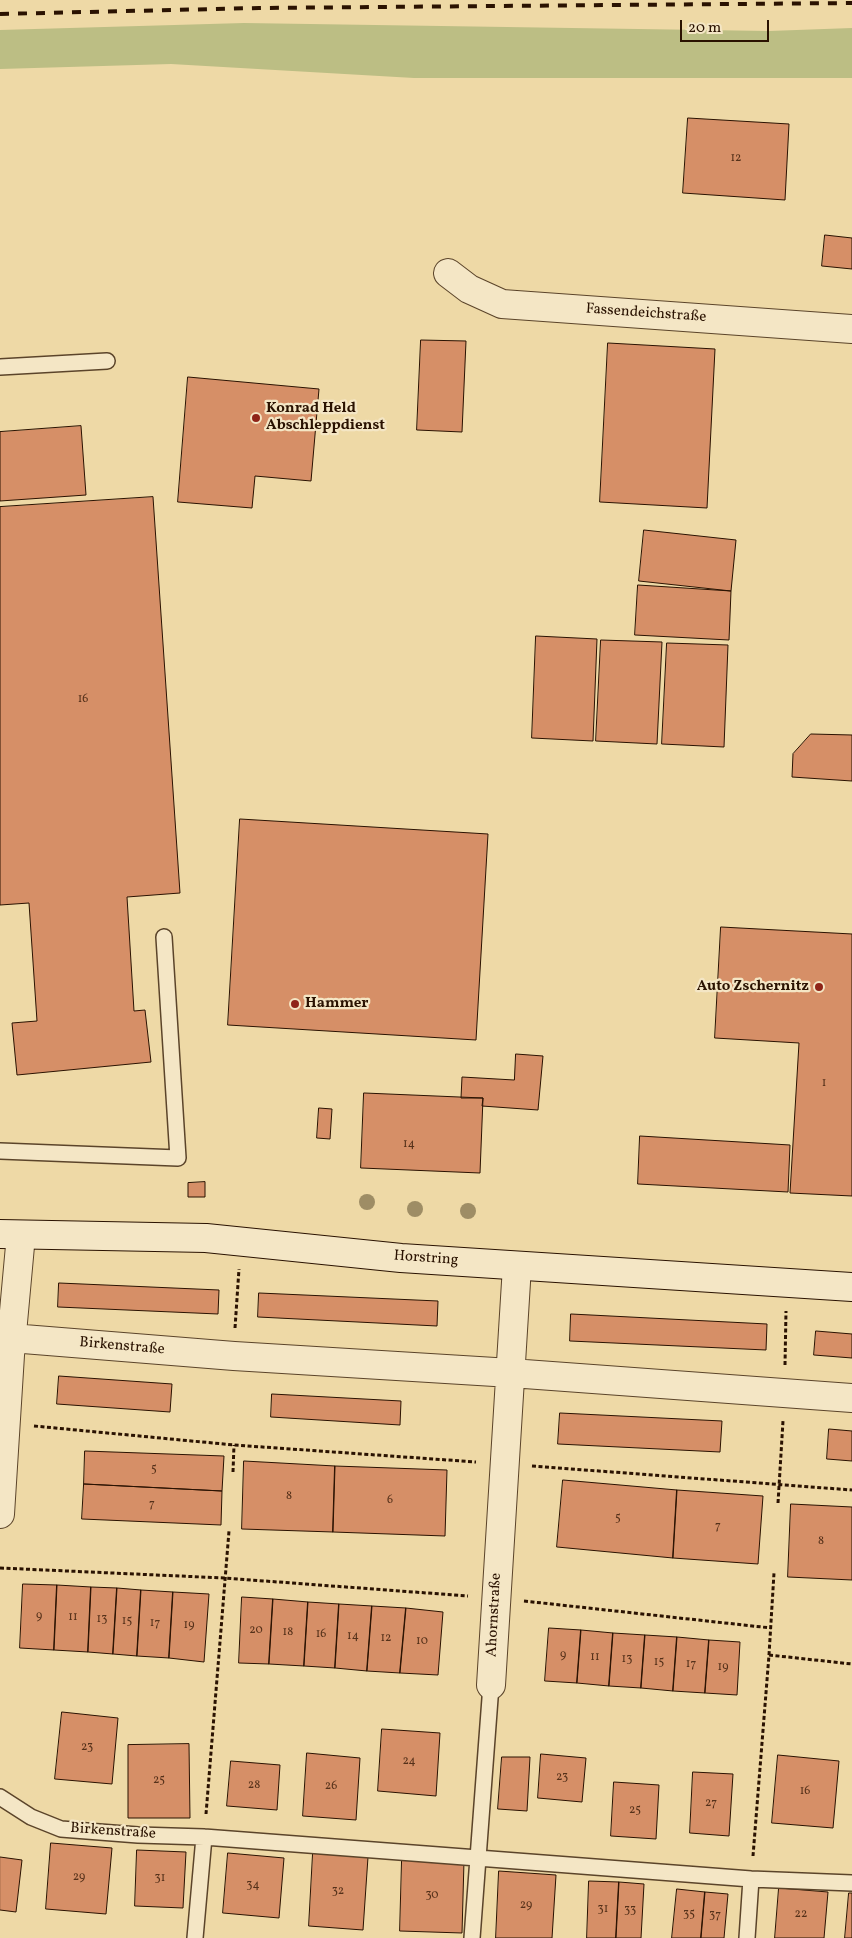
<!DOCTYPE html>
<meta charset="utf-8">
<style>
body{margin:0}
#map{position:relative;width:852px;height:1938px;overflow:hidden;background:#eed9a6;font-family:Vollkorn,serif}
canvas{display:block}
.scale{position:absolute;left:680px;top:20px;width:89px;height:22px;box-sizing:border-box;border:2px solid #2a1201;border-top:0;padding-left:6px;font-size:15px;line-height:18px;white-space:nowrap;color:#2a1201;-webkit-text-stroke:4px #f4e6c5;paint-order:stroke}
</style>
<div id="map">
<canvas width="852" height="1938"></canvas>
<div class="scale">20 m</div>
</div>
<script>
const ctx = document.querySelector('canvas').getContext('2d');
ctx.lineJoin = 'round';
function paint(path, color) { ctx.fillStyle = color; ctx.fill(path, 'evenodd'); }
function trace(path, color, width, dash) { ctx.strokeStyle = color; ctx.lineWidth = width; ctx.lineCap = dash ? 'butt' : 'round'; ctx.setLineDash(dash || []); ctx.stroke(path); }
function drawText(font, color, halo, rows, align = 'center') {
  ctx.font = font + ' Vollkorn,serif'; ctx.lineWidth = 4.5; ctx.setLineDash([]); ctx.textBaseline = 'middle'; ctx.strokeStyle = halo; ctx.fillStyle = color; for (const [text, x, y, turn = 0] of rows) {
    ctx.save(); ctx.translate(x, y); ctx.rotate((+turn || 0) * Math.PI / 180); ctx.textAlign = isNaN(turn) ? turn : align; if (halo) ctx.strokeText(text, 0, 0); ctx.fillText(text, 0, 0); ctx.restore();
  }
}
paint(new Path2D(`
 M244 23 769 31 852 28V78H414L171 64 0 69V30Z`), '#bcbe84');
const building = new Path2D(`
 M688 118 789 124 785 200 683 193Z
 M825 235 852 238V269L822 266Z
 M421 340 466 341 462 432 417 430Z
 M608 343 715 349 707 508 600 502Z
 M188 377 319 389 311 481 255 476 252 508 178 502Z
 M81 426 86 495 0 501V432Z
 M153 497 180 893 127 897 134 1011 145 1010 151 1062 17 1075 12 1023 37 1021 29 903 0 905V507Z
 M644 530 736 540 731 591 639 581Z
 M638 585 731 591 729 640 635 635Z
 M536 636 597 639 593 741 532 738Z
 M601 640 662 642 657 744 596 741Z
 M667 643 728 645 724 747 662 744Z
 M811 734 852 735V781L792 777 793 754Z
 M240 819 488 834 476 1040 228 1025Z
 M721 927 852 934V1196L790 1193 799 1043 715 1038Z
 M516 1054 543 1056 538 1110 482 1106 483 1098H461L462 1077 514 1080Z
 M364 1093 483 1098 480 1173 361 1168Z
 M319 1108 332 1109 330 1139 317 1138Z
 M640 1136 790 1145 788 1192 638 1184Z
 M205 1182V1197H188V1183Z
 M59 1283 219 1290 218 1314 58 1307Z
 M259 1293 438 1301 437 1326 258 1317Z
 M571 1314 767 1324 766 1350 570 1341Z
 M816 1331 852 1334V1358L814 1355Z
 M59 1376 172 1384 170 1412 57 1404Z
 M272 1394 401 1401 400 1425 271 1417Z
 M560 1413 722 1421 720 1452 558 1444Z
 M829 1429 852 1431V1461L827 1459Z
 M85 1451 224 1456 222 1491 84 1484Z
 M244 1461 335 1466 333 1532 242 1529Z
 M335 1466 447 1470 445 1536 333 1532Z
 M563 1480 677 1490 673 1558 557 1547Z
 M84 1484 222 1491 221 1525 82 1519Z
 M677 1490 763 1496 758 1564 673 1558Z
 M791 1504 852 1507V1580L788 1577Z
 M23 1584 57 1585 54 1650 20 1648Z
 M57 1585 91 1587 88 1652 54 1650Z
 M91 1587 117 1588 113 1654 88 1652Z
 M117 1588 141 1590 137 1656 113 1654Z
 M141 1590 173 1592 169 1658 137 1656Z
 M173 1592 209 1594 204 1662 169 1658Z
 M242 1597 273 1599 269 1664 239 1663Z
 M273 1599 308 1602 304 1666 269 1664Z
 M308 1602 339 1604 335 1668 304 1666Z
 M339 1604 372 1606 367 1671 335 1668Z
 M372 1606 406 1608 400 1673 367 1671Z
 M406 1608 443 1612 438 1675 400 1673Z
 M549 1628 581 1630 577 1683 545 1681Z
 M581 1630 613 1633 609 1686 577 1683Z
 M613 1633 645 1635 641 1688 609 1686Z
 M645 1635 677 1637 673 1691 641 1688Z
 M677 1637 709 1640 705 1693 673 1691Z
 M709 1640 740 1642 737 1695 705 1693Z
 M62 1712 118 1718 112 1784 55 1779Z
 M382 1729 440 1733 436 1796 378 1791Z
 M189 1744 190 1818H128V1745Z
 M307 1753 360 1758 356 1820 303 1816Z
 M541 1754 586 1758 582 1802 538 1798Z
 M778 1755 839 1761 833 1828 772 1823Z
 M502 1757H530L527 1811 498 1809Z
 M231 1761 280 1765 277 1810 227 1806Z
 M693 1772 733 1774 729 1836 690 1833Z
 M614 1782 659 1785 656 1839 611 1836Z
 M51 1843 112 1848 106 1914 46 1909Z
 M137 1850 186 1852 183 1908 135 1906Z
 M228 1853 284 1858 279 1918 223 1913Z
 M313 1853 368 1857 363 1930 309 1926Z
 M0 1857 22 1860 16 1912 0 1910Z
 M402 1859 464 1861 462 1933 400 1931Z
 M499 1871 556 1875 552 1938H496Z
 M589 1881 619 1882 616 1938H587Z
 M619 1882 644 1884 641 1938H616Z
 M779 1888 828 1892 824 1938H775Z
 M677 1889 705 1892 701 1938H672Z
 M705 1892 728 1894 724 1938H701Z
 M849 1893H852V1938H845Z`);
paint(building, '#d68f67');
trace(building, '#2a1201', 1);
const lane = new Path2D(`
 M0 367 107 361
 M0 1151 178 1158 164 937
 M0 1797 31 1817 61 1829 138 1835 204 1837 751 1879 852 1883
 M195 1938 204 1837
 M472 1938 491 1685
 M747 1938 751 1879`);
const street = new Path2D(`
 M448 273 469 289 502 304 852 329
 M11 1338 234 1356 511 1373 852 1398
 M0 1514 10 1355 21 1235
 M491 1685 517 1266`);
const secondary = new Path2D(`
 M0 1234 206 1238 401 1258 852 1287`);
trace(lane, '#5b442a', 18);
trace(street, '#5b442a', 30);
trace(secondary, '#2a1201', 30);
trace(new Path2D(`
 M235 1328 239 1269
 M785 1365 786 1311
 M34 1426 234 1445 476 1462
 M532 1466 852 1490
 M233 1472 234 1445
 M778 1503 783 1421
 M0 1568 224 1578 468 1596
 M524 1601 771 1628
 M769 1655 852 1664
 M206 1814 229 1531
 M753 1856 769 1655 774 1573`), '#2a1201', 3, [4, 2.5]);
trace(lane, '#f4e6c5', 15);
trace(street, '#f4e6c5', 28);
trace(secondary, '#f4e6c5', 28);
trace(new Path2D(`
 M0 14 259 8 852 3`), '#2a1201', 4, [9, 9]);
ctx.fillStyle = '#9e8d65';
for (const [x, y] of [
 [367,1202],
 [415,1209],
 [468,1211]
]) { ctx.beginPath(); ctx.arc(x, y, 8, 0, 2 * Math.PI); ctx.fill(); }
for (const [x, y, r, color] of [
 [256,418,5,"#8f2418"],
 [819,987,5,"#8f2418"],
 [295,1004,5,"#8f2418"]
]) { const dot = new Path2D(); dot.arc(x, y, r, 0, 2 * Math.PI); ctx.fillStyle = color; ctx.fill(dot); trace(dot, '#f4e6c5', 2); }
drawText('12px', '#55311a', null, [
 ["12",736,159],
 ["16",83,700],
 ["1",824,1084],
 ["14",409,1145],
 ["5",154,1470],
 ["8",289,1497],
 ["6",390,1501],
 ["7",152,1505],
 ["5",618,1519],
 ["7",718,1527],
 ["8",821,1542],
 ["9",39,1617],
 ["11",73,1618],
 ["13",102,1620],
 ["15",127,1622],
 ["17",155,1624],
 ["19",189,1626],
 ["20",256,1631],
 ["18",288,1633],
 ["16",321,1635],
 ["14",353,1637],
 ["12",386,1639],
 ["10",422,1642],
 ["9",563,1656],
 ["11",595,1658],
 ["13",627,1660],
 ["15",659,1663],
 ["17",691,1665],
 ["19",723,1668],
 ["23",87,1748],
 ["24",409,1762],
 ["23",562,1778],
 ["25",159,1781],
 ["28",254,1786],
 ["26",331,1787],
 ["16",805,1792],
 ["27",711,1804],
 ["25",635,1811],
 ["29",79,1878],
 ["31",160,1879],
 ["34",253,1886],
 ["32",338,1892],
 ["30",432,1896],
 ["29",526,1906],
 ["31",603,1910],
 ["33",630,1911],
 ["35",689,1915],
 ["22",801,1915],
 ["37",715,1916]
]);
drawText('15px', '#2a1201', '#f4e6c5', [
 ["Fassendeichstraße",646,314,4],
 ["Horstring",426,1259,4],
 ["Birkenstraße",122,1347,5],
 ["Ahornstraße",495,1615,-87],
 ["Birkenstraße",113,1832,4]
]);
drawText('bold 15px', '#2a1201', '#f4e6c5', [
 ["Konrad Held",266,409],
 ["Abschleppdienst",266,426],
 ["Auto Zschernitz",809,987,"right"],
 ["Hammer",305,1004]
], 'left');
</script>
